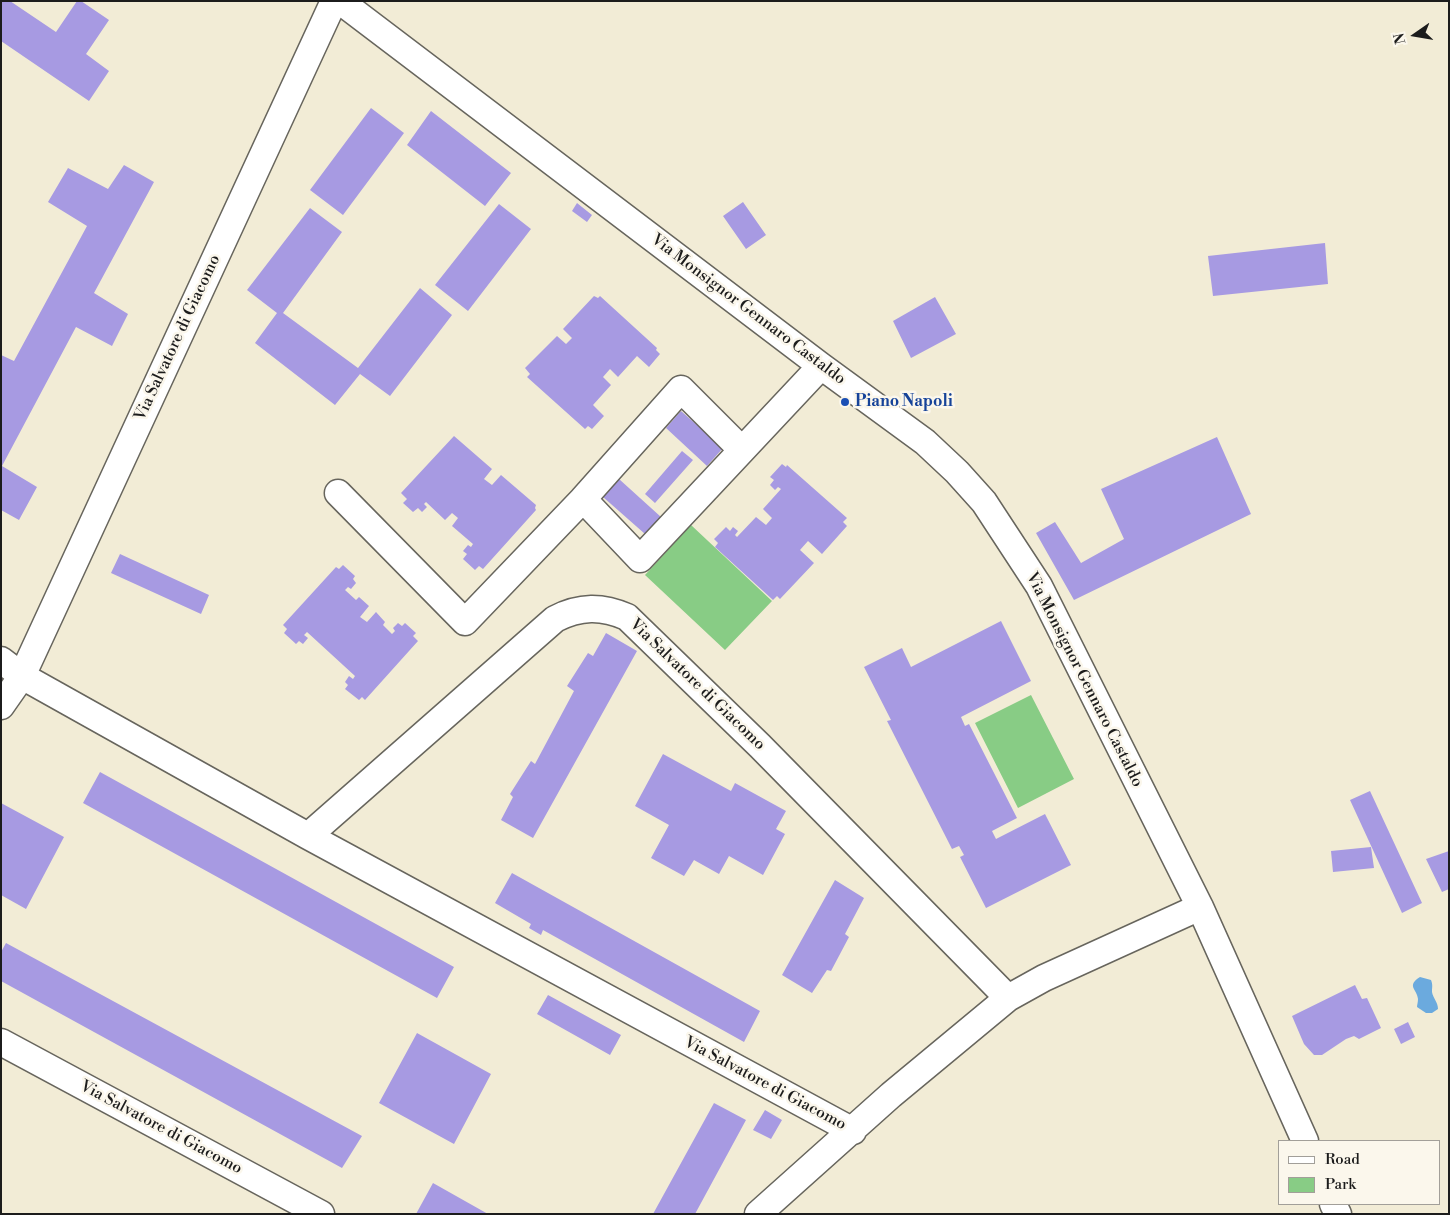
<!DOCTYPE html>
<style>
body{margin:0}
#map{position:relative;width:1450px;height:1215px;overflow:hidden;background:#f2ecd6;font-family:"Libre Bodoni",serif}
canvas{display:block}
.frame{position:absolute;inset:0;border:2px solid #1c1c1c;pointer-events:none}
.legend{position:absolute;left:1278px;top:1140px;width:162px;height:65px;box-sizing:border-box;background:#fbf7ec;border:1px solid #a29f99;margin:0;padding:6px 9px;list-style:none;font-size:15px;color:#1c1c1c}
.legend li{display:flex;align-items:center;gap:10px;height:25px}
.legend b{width:25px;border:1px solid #a29f99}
.north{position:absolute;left:1390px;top:10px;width:50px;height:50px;-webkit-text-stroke:4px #fbf7ec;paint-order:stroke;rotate:257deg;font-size:14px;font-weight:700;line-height:20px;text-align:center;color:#1c1c1c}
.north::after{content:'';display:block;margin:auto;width:18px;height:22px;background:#1c1c1c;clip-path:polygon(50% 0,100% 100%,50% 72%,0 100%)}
</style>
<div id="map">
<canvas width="1450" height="1215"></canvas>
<div class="frame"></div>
<ul class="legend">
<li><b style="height:6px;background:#fff"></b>Road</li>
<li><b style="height:14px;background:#88cc85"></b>Park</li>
</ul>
<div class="north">N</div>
</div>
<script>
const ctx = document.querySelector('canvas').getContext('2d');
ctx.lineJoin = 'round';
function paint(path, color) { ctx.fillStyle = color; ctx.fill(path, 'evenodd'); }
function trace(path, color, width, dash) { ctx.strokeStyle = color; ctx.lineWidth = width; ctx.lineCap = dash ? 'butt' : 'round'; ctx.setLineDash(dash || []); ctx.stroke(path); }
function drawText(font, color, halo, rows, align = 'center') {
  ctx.font = font + ' "Libre Bodoni",serif'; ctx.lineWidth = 5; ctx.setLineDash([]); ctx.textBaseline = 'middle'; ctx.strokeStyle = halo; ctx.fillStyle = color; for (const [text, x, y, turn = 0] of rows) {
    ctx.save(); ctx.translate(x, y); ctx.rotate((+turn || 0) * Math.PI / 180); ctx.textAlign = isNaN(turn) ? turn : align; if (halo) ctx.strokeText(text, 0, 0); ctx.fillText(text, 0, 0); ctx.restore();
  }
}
paint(new Path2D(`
 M691 525 772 601 725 650 645 575Z
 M1031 695 1074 779 1018 808 975 723Z`), '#88cc85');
paint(new Path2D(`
 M1420 977 1431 980C1433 985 1432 987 1432 992 1433 998 1438 1002 1438 1009L1432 1013H1426L1417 1007C1417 1005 1418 1002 1418 999 1417 989 1406 986 1420 977Z`), '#6baade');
paint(new Path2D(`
 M1 1H10L56 32 77 1H81L109 20 86 54 109 71 89 101 1 41Z
 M371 108 404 133 343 215 310 190Z
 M431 111 511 173 485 206 407 145Z
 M124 165 154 182 94 293 128 314 112 346 76 327 2 466 37 487 19 520 1 510V355L14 361 87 226 48 202 68 168 108 189Z
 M743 202 766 235 746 249 723 216Z
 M577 203 592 215 587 222 572 211Z
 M499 204 531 229 468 311 435 285Z
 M310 208 342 232 283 313 358 368 420 288 452 315 390 396 360 374 335 405 255 343 277 313 247 290Z
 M1325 243 1328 284 1213 296 1208 256Z
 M594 296 598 298 600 296 657 348 656 350 660 354 649 367 637 356 618 377 610 369 603 377 611 385 593 405 604 416 592 429 588 426 585 429 527 377 530 374 525 368 557 336 566 344 572 338 563 329Z
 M935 297 956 334 911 358 893 321Z
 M681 411 723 448 707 466 666 428Z
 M454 436 492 469 484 479 492 485 501 475 536 505 535 508 536 510 483 569 479 566 475 570 463 559 467 554 463 551 468 545 471 547 473 544 452 526 458 518 452 513 445 520 426 502 424 504 427 507 422 512 418 508 413 512 403 503 407 499 401 493Z
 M1217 437 1251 514 1074 600 1036 533 1055 522 1081 563 1124 539 1101 489Z
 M682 451 693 460 655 503 645 494Z
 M782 464 786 467 787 465 847 518 843 522 847 526 822 554 808 541 800 550 814 563 780 599 777 596 773 600 715 547 718 543 714 539 726 527 730 531 733 527 738 531 735 535 737 537 756 517 766 525 772 518 763 509 781 489 778 487 775 490 770 485 774 480 770 477Z
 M619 479 661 517 645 534 603 497Z
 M120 554 209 595 201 614 111 573Z
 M343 565 355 576 353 579 356 583 351 589 348 587 345 590 356 600 359 597 369 606 360 617 367 622 376 612 385 622 383 625 392 634 395 631 393 628 398 623 402 626 405 623 416 633 413 636 418 641 365 700 362 697 359 700 345 689 348 685 345 682 349 676 353 679 355 676 307 632 304 635 308 638 303 644 299 641 296 644 284 633 287 629 283 625 336 567 339 569Z
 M1001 621 1031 681 961 717 965 726 969 724 1017 818 992 831 996 839 1045 814 1071 865 986 908 960 857 964 855 959 846 952 849 887 721 891 720 864 667 902 648 911 667Z
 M606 633 637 651 533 838 501 820 513 797 510 794 531 761 535 764 574 691 567 686 588 653 593 656Z
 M663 754 731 791 735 783 786 811 776 829 785 834 763 875 729 856 719 874 694 860 684 876 651 858 669 825 635 806Z
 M100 772 454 967 437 998 83 803Z
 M1370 791 1422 903 1402 913 1350 800Z
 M1 803 64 837 26 909 1 895Z
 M1371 847 1374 868 1333 872 1331 851Z
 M1449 851V889L1442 892 1426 859Z
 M512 873 760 1011 744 1042 543 930 541 935 529 928 531 924 495 903Z
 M835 880 864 898 845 934 849 937 831 971 827 970 812 993 782 975Z
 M6 943 362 1136 342 1168 1 981V952Z
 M1355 985 1362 999 1367 998 1381 1028 1359 1039 1354 1036 1346 1039 1322 1055H1314L1304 1044 1292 1016Z
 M548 995 621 1035 610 1055 537 1014Z
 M1408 1022 1415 1037 1401 1044 1394 1029Z
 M417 1033 491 1074 454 1144 379 1103Z
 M714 1103 746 1120 695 1214H653Z
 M765 1110 782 1120 771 1139 753 1130Z
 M433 1183 488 1214H416Z`), '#a79ae2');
const street = new Path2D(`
 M340 1 821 366 925 442 957 472 984 502 1039 586 1200 907 1305 1141
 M338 493 465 622 583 499 640 559 821 366
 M583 499 681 389 742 450
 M1 660 22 676 308 836 853 1131
 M1 706 22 676 334 1
 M308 836 555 619C580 606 602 606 627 617L760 746 1008 998
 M1 1042 321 1214
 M1333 1204 1338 1214
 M758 1214 891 1095 1008 998 1044 978 1200 907`);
trace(street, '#67655d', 29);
trace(street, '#fff', 26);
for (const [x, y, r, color] of [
 [845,402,5,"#1a4fb4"]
]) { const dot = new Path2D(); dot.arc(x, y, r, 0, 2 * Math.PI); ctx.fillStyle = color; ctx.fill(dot); trace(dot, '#fbf7ec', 2); }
drawText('16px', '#1c1c1c', '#fbf7ec', [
 ["Via Monsignor Gennaro Castaldo",748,310,37],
 ["Via Salvatore di Giacomo",178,338,-65],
 ["Via Monsignor Gennaro Castaldo",1084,680,63],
 ["Via Salvatore di Giacomo",697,685,44],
 ["Via Salvatore di Giacomo",765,1084,28],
 ["Via Salvatore di Giacomo",161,1128,28]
]);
drawText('bold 16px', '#164399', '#fbf7ec', [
 ["Piano Napoli",855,402]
], 'left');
</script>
